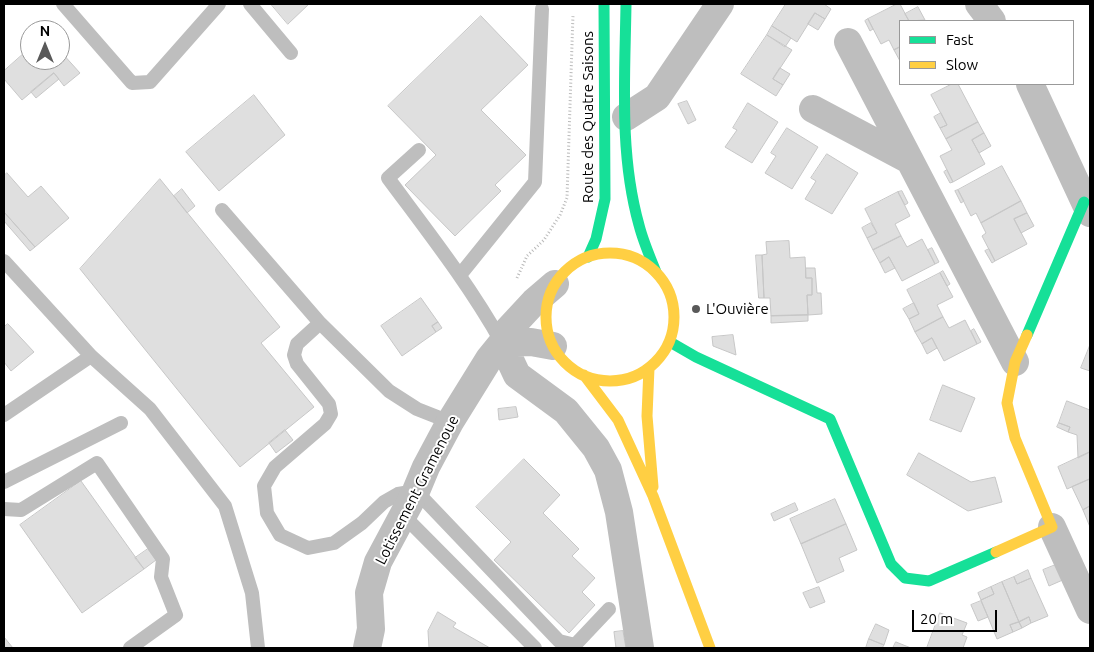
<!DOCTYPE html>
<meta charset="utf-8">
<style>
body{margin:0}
#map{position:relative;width:1094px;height:652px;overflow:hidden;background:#fff;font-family:Ubuntu,sans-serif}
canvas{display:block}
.frame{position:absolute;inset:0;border:5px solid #000;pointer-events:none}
.legend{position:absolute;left:899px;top:20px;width:175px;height:65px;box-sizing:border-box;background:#fff;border:1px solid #999;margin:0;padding:6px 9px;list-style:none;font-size:15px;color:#000}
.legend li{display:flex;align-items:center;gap:10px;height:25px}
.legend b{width:25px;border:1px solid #999}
.north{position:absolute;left:20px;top:20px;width:50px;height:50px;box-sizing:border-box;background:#fff;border:1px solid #999;border-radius:50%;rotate:0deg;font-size:14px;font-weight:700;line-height:20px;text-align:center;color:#000}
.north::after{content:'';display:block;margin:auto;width:18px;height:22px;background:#595959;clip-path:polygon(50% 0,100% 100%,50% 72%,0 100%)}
.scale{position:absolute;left:912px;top:610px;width:85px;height:22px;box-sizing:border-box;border:2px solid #000;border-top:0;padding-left:6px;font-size:15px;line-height:18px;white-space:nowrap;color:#000;-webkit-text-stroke:4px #fff;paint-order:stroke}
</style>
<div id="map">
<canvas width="1094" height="652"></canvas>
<div class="frame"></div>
<ul class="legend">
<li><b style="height:6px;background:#16e098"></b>Fast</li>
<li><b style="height:6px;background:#ffcf43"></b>Slow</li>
</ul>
<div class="north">N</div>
<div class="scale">20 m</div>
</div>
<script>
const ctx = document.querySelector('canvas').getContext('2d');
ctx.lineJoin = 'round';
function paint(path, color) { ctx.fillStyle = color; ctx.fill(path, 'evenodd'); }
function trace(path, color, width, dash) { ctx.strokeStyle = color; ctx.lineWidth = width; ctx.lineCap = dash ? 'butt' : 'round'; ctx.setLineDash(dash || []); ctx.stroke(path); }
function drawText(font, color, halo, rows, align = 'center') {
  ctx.font = font + ' Ubuntu,sans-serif'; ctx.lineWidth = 4; ctx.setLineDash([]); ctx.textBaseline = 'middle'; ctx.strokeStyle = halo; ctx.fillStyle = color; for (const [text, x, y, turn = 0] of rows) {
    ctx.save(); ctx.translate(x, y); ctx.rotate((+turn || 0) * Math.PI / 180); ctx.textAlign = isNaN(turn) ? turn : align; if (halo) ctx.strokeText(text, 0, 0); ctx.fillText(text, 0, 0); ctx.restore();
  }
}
const building = new Path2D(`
 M271 4H309L288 24Z
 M786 4H824L831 9 825 19 815 13 797 42 772 26Z
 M897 4H900L909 21H900V47L894 50 889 40 881 44 868 19Z
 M918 7 925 20 909 21 905 14Z
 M815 13 825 19 818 30 808 24Z
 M481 16 528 65 481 110 526 155 495 185 501 191 455 236 405 185 436 155 388 106Z
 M868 19 873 29 870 31 865 21Z
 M772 26 791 38 785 47 767 35Z
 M767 35 792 50 773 79 783 85 776 96 741 74Z
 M900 47V61L894 50Z
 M30 48V60H47L50 64 54 60H60V55L62 53 80 73 64 86 54 73 22 100 4 79V71Z
 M780 68 790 74 783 85 773 79Z
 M54 73 59 79 36 98 31 92Z
 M952 84H958L978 122 946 139 940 128 947 125 931 95Z
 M254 95 285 135 219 191 186 152Z
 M687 101 696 120 688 124 678 104Z
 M748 103 778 122 752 163 725 147 737 130 733 128Z
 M941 113 947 125 940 128 934 117Z
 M978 122 984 133 972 140 985 164 953 182 940 156 952 150 946 139Z
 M787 128 818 147 792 189 765 173 776 156 771 153Z
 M984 133 991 146 979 153 972 140Z
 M827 154 858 173 832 214 805 199 816 181 811 178Z
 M1002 166 1021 201 981 223 976 213 971 216 958 190Z
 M947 170 953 182 950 183 944 172Z
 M7 173 28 197 41 186 69 218 35 247 4 212V176Z
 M160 179 280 327 261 343 314 407 240 467 80 269Z
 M182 189 195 206 187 213 174 196Z
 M958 190 964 201 961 203 955 191Z
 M902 191 908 203 905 205 898 192Z
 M898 192 910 216 895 224 901 236 873 250 867 238 877 233 865 209Z
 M1021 201 1027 213 1014 219 1027 244 995 261 982 236 986 233 981 223Z
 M4 212 35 247 30 251 4 221Z
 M1027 213 1034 226 1021 233 1014 219Z
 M871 223 877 233 867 238 862 228Z
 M901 236 907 247 922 239 935 264 902 281 889 257 880 263 873 250Z
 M789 241 790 258 805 257 806 278H812V295H807L808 315 771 316 770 298H764L762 255 767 254 766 242Z
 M932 248 939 262 935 264 928 250Z
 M989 249 995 261 992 263 985 251Z
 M756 255H762L764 298H759Z
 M889 257 895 268 885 273 880 263Z
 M806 268H815L817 293H821L822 314 808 315 807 295H812V278H806Z
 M943 271 950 284 947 286 940 273Z
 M940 273 953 297 937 305 943 317 915 332 909 319 919 314 907 290Z
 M421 298 438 322 432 326 436 332 402 356 381 326Z
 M914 303 919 314 909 319 903 309Z
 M808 315V321L771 323V316Z
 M943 317 949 328 965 320 977 344 944 361 932 338 922 344 915 332Z
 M438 322 442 328 436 332 432 326Z
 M8 324 34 352 11 371 4 362V327Z
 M974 329 981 342 977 344 971 331Z
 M733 335 736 355 713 346 712 337Z
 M932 338 937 348 927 354 922 344Z
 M1090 345V371L1081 368Z
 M943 385 975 398 961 432 930 420Z
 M1067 401 1090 410V452L1078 458 1077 435 1068 432 1070 427 1059 423Z
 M516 407 518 417 499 420 498 409Z
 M1059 423 1070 427 1068 432 1057 427Z
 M285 430 293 440 276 453 269 443Z
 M1090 452V479L1067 489 1058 467Z
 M919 453 971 482 995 477 1002 502 968 511 907 475Z
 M524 459 560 495 543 513 579 549 572 556 595 578 582 592 595 605 569 633 494 560 511 542 476 507Z
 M1090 479V506L1083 510 1072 487Z
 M81 481 144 569 82 613 20 525Z
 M835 499 846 524 801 544 790 519Z
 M795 503 798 510 774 521 771 514Z
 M1090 506V527L1083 510Z
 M846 524 857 550 839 558 844 571 817 583 801 544Z
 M148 549 156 560 144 569 135 558Z
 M1058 564 1065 579 1049 586 1043 570Z
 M1028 570 1031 578 1017 584 1014 577Z
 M1014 577 1017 584 1031 578 1048 616 1031 623 1029 617 1019 622 1002 582Z
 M1002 582 1019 622 1010 625 1013 632 997 639 981 600 994 594 991 587Z
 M819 587 825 602 810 608 803 593Z
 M991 587 994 594 981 600 978 593Z
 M981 601 988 617 978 621 971 605Z
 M438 612 456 623 453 627 490 648H429L428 631Z
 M940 613 967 623 962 635 967 637 963 648H927Z
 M1029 617 1031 623 1022 628 1019 622Z
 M1019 622 1022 628 1013 632 1010 625Z
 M876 624 889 630 884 645 869 639Z
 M623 631 626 648H616L614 632Z
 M4 637 13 648H4Z
 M869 639 884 645 882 648H866Z
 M896 642 911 648H893Z`);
paint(building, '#dfdfdf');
trace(building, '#c7c7c7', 1);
trace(new Path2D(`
 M517 278 527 256 544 240 560 215 567 198 573 14`), '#b9b9b9', 3, [1, 2.5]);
trace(new Path2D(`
 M63 4 132 83 150 82 219 4
 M250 4 291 53
 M419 150 388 178C428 232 469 284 502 343
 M222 210 320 323 389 391 417 409 450 422
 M4 261 91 356 150 409 225 506 252 593 258 648
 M460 275 535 182 542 9
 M320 323 297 344 294 355 297 364 329 404 331 414 325 424 275 467 264 486 267 513 280 535 308 548 334 543 362 523 384 502 398 494 416 491 559 641 575 645 609 609
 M4 415 91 356
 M4 482 121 423
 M4 509 21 510 97 463 163 559 161 577 176 615 130 648
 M403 515 535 648`), '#bebebe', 14);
trace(new Path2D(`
 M979 4 992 21
 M848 42 1015 362
 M1030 84 1090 213
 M813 109 909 160
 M626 117 657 97 720 4
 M502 343 517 375 566 411 596 448 608 470 619 512 640 648
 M502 343 531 342 553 346
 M1052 527 1090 610
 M367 648 371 629 369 593 378 562 416 491 426 467 450 422 489 359 502 343 508 330 534 302 555 284`), '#bebebe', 28);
trace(new Path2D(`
 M626 4C625 77 619 154 639 225 643 241 650 257 656 272
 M588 257 596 239 605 199 604 4
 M1027 335 1084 202
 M670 342 696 357 830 419 891 564 905 578 929 581 996 552`), '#16e098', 11);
trace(new Path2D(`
 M546 317a64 64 0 1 1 128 0a64 64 0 1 1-128 0Z
 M649 368 647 416 653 487
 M584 375 618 420 653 496 710 648
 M996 552 1052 527 1015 438 1007 403 1015 362 1027 335`), '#ffcf43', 11);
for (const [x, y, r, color] of [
 [696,309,5,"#595959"]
]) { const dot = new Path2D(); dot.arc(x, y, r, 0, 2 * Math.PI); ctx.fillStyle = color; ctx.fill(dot); trace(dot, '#fff', 2); }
drawText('15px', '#000', '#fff', [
 ["Route des Quatre Saisons",588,117,-90],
 ["Lotissement Gramenoue",417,490,-63]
]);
drawText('15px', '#000', '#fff', [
 ["L'Ouvière",706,309]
], 'left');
</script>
